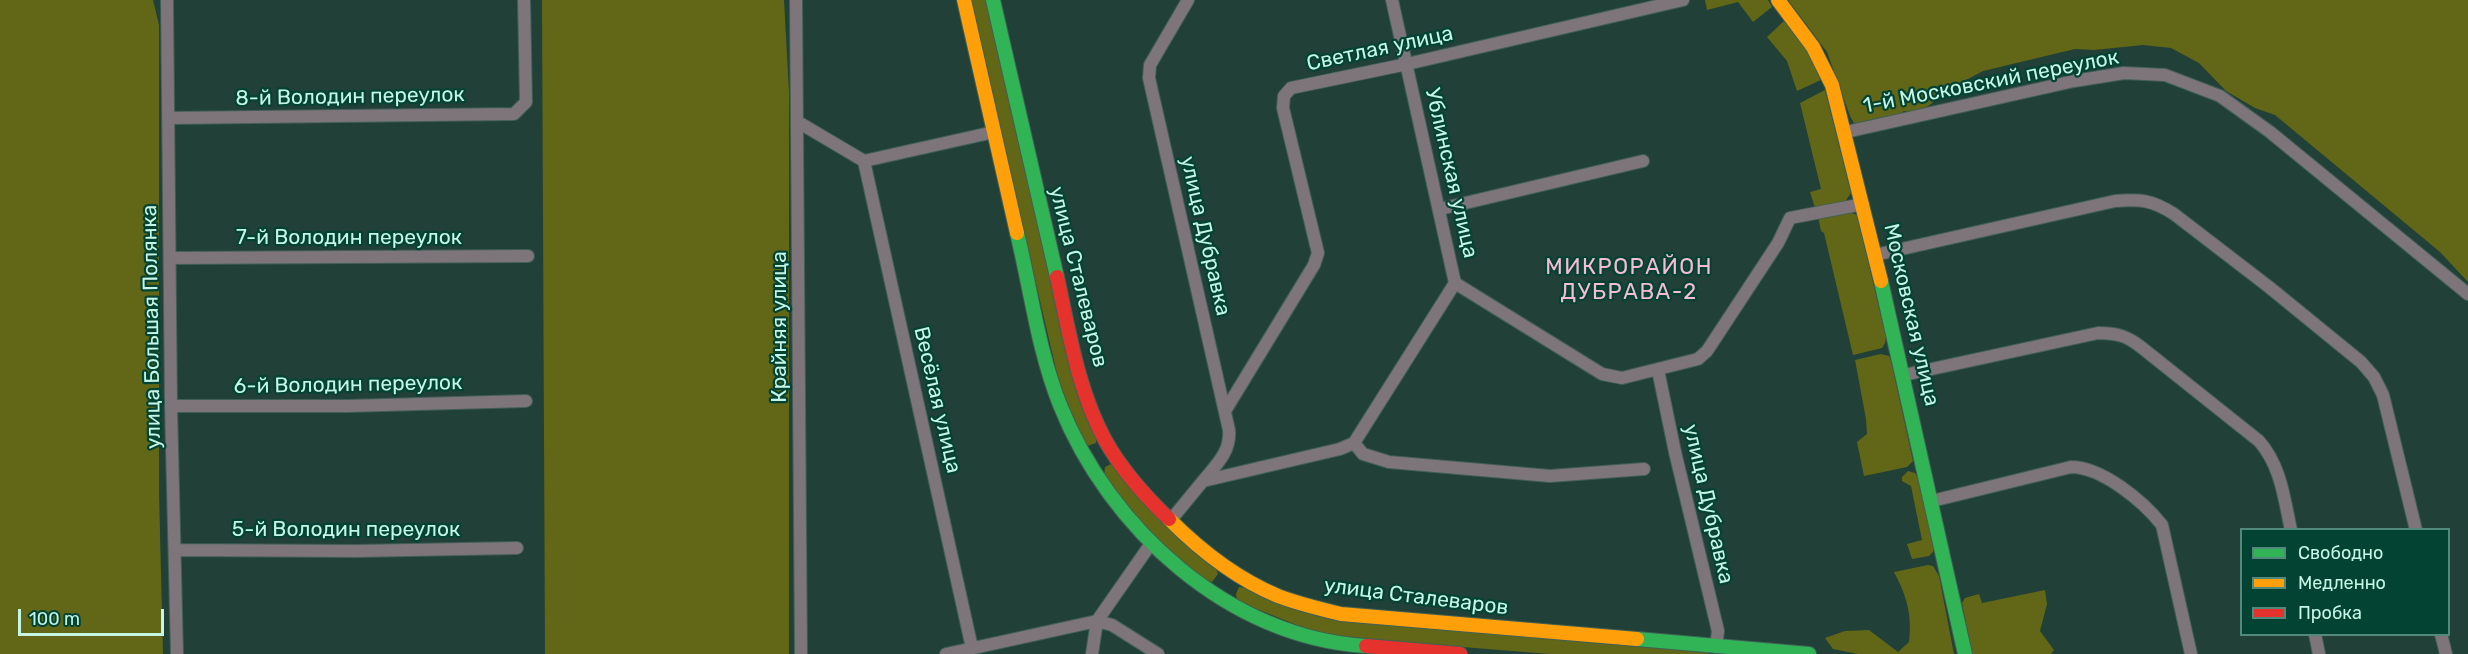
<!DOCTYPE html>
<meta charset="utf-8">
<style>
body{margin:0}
#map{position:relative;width:2468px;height:654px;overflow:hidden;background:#214138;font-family:Rubik,sans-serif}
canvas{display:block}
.legend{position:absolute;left:2240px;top:528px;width:210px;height:108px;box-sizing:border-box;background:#034333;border:2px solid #518a7a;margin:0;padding:8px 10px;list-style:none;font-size:18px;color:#c5f5e4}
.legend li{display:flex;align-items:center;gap:12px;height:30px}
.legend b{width:30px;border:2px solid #518a7a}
.scale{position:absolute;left:18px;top:609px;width:146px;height:27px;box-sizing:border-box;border:3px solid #c5f5e4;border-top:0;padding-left:8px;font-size:18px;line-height:21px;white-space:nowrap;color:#c5f5e4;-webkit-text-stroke:4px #034333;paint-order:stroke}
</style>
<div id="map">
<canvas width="2468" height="654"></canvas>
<ul class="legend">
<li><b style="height:8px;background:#30b455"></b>Свободно</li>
<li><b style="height:8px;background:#ff9f0a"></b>Медленно</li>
<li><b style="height:8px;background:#e5322d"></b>Пробка</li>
</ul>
<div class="scale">100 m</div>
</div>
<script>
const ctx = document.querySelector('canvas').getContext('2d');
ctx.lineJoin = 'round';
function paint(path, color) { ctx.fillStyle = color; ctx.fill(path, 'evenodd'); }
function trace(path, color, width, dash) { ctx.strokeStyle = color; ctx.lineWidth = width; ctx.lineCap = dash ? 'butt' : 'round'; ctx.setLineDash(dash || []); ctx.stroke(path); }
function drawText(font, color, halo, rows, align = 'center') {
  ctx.font = font + ' Rubik,sans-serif'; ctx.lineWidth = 4.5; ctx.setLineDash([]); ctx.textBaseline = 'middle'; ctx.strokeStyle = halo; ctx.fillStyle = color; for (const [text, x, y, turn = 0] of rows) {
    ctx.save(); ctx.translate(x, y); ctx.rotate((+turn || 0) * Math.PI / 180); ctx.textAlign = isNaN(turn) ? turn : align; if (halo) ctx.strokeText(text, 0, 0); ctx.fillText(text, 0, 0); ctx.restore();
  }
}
paint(new Path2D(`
 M0 0H153L159 25V492L163 654H0Z
 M542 0H784L789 92V654H545Z
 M970 0H987L1096 436V443L1087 446 1081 439 1058 378Z
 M1705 0H1768L1772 7 1753 22 1738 2 1707 10Z
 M1788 0H2468V282L2440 252 2275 115 2255 108 2226 91 2199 63 2171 48 2143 45 2094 50 2075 49 1983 71 1953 87 1919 113 1904 111C1892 121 1870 127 1854 123L1850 116 1827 52Z
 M1784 21 1808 52 1821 80 1797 91 1787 61 1767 37Z
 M1825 90 1851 193 1844 203 1816 211 1810 192 1821 189 1800 103Z
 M1847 211 1857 215 1886 337 1885 343 1882 348 1853 355 1824 233 1821 231 1818 217Z
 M1881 354 1889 356 1891 361 1913 461 1907 467 1864 476 1857 442 1867 434 1866 419 1855 360Z
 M1111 464 1119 469 1215 566 1218 574 1212 582 1204 581 1151 536 1104 478 1105 467Z
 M1908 471 1915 473 1918 478 1934 547 1933 552 1929 556 1912 559 1907 544 1922 540 1911 486 1902 481V477Z
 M1928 565 1933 566 1939 576 1954 654H1858L1833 649 1825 638 1845 631 1869 630 1898 652 1909 642C1912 614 1907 597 1894 572Z
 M1239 587 1249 588 1271 599 1704 650 1709 654H1550L1337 637 1304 628 1237 601 1236 594Z
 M2045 590 2047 604 2040 631 2054 650 2051 654H1972L1962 603 1965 598 1979 594 1982 603Z`), '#616716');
const street = new Path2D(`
 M167 0 171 406 177 654
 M796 0 801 654
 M1188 0 1150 65 1149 78 1229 430C1231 452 1216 465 1203 481
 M169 118 514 114 526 102 524 0
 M798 122 864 161 994 132
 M1846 132 2074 81 2124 73 2165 75 2220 96 2270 132 2468 294
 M864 161 972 648
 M1440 209 1643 161
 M1875 255 2115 201C2141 199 2152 200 2174 214L2269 287 2361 362 2374 377 2383 395 2416 530
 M170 258 528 256
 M1455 283 1602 374 1622 378 1698 359 1707 351 1778 243 1790 218 1863 204
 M1658 370 1675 452 1718 631 1716 647
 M1904 375 2098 333C2117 333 2127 336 2141 347L2259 441C2281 466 2284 498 2291 530
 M171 406H348L526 401
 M1225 411 1314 265 1318 253 1283 108 1284 96 1291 88 1407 64 1683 0
 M1354 443 1363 454 1389 462 1550 476 1644 469
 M1932 501 2071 467C2102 467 2143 501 2162 525L2191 654
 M1170 521 1203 481 1340 449 1354 443 1455 283 1392 0
 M175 550 356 551 517 548
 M2315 634 2319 654
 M2441 634 2446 654
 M946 654 1097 621 1112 625 1158 654
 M1092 654 1097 621 1150 545`);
const fast = new Path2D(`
 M993 0 1057 277
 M1017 233C1031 290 1038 350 1060 405 1109 528 1229 638 1366 646
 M1881 281 1965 654
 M1637 639 1809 654`);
const slow = new Path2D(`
 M964 0 1017 233
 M1778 0 1813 47 1832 85 1881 281
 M1169 519C1200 550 1237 579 1278 596 1299 604 1320 609 1341 614L1637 639`);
const jam = new Path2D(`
 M1057 277C1069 332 1078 391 1105 440 1121 469 1145 496 1169 519
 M1366 646 1460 654`);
trace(street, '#415f56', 14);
trace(fast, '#415f56', 16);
trace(slow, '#415f56', 16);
trace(jam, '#415f56', 16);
trace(street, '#7d757a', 12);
trace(fast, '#30b455', 14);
trace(slow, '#ff9f0a', 14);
trace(jam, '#e5322d', 14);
drawText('21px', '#c5f5e4', '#034333', [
 ["Светлая улица",1380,49,-12],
 ["1-й Московский переулок",1991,82,-11],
 ["8-й Володин переулок",350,97,-1],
 ["Ублинская улица",1451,173,77],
 ["улица Дубравка",1205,236,77],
 ["7-й Володин переулок",349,238],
 ["улица Сталеваров",1078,277,76],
 ["Московская улица",1911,315,77],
 ["улица Большая Полянка",152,327,-91],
 ["Крайняя улица",780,327,-90],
 ["6-й Володин переулок",348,385,-1],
 ["Весёлая улица",937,400,77],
 ["улица Дубравка",1708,504,77],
 ["5-й Володин переулок",346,530],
 ["улица Сталеваров",1416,597,7]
]);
ctx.letterSpacing = '1.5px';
drawText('22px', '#f8bad5', '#034333', [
 ["МИКРОРАЙОН",1629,268],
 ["ДУБРАВА-2",1629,293]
]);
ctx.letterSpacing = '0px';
</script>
